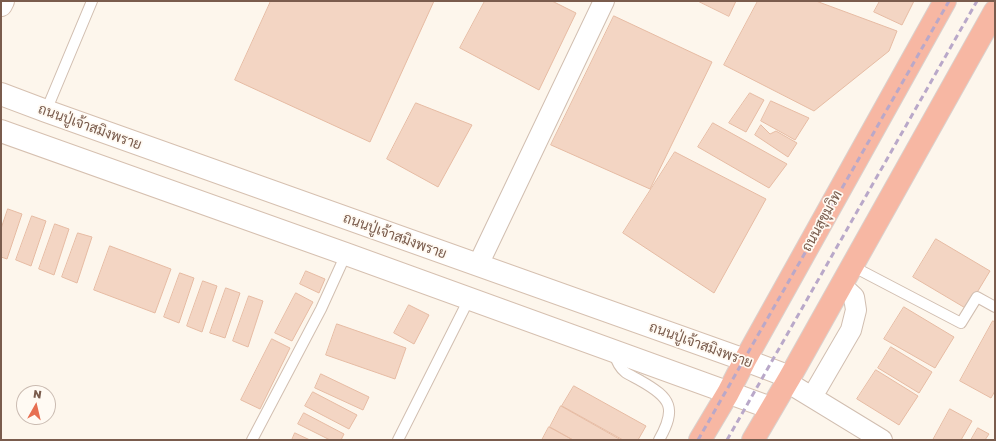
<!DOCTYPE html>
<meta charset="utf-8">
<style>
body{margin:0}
#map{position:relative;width:996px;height:441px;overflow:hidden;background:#fdf6ec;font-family:"Golos Text",sans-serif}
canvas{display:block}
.frame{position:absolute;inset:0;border:2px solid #7a5c4d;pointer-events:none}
.north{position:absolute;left:16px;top:385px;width:40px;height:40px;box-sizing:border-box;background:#fffaf3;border:1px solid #cabbb1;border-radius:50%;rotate:8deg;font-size:11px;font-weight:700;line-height:16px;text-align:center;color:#7a5c4d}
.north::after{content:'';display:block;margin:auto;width:14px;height:18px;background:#e76f51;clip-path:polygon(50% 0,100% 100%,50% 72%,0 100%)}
</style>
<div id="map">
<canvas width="996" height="441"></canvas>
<div class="frame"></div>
<div class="north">N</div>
</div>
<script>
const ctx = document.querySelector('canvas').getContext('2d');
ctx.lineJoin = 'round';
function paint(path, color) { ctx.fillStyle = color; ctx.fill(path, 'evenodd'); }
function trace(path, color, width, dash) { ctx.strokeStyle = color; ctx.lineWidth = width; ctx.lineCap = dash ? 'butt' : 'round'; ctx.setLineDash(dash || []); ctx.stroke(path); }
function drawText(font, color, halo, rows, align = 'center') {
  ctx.font = font + ' "Golos Text",Sarabun,sans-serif'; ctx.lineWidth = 3.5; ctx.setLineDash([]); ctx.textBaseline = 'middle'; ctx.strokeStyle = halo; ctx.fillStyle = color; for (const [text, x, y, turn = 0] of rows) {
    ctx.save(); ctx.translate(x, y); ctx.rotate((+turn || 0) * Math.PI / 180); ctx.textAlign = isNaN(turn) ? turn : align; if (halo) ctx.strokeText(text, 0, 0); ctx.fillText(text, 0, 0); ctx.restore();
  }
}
const building = new Path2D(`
 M271 1H434L370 142 235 80Z
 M485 1H552L576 13 539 90 460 48Z
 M698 1H736L729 16Z
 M758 1H816L897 31 889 51 814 111 724 65Z
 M880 1H914L902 25 874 12Z
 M614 16 712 62 650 189 551 145Z
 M750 93 764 100 746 132 729 123Z
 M771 101 809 118 795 140 761 121Z
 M416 103 472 125 438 187 387 159Z
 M713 123 787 164 769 188 698 147Z
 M761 125 770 134 776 131 797 143 788 157 755 135Z
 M675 152 766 199 714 293 623 233Z
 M8 209 22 214 7 259 1 257V229Z
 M32 216 46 221 31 266 16 260Z
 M55 224 69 229 54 275 39 269Z
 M78 233 92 237 77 283 62 277Z
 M936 239 990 271 967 309 913 277Z
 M110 246 171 269 155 313 94 290Z
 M306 271 325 279 319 293 300 284Z
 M180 273 194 278 179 323 164 317Z
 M203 281 217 286 202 332 187 326Z
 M226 288 240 293 225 338 210 333Z
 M296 293 313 302 292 341 275 333Z
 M249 296 263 301 248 347 233 341Z
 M409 305 429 315 414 344 394 333Z
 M904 307 954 337 935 368 884 339Z
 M993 321 995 322V391L991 398 960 381Z
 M337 324 406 348 395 379 326 355Z
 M272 339 290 348 260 409 241 400Z
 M891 347 932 372 919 393 878 368Z
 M876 370 918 396 899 425 857 399Z
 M321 374 369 397 363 410 315 388Z
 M574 386 646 426 638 440H623L562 406Z
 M313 392 357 415 349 429 305 406Z
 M561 406 621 440H573L550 427Z
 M950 409 972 421 961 440H933Z
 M304 413 344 434 341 440H330L298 424Z
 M549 427 573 440H542Z
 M978 428 989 434 985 440H971Z
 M295 433 310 440H292Z`);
paint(building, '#f3d5c3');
trace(building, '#e6bba3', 1);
const lane = new Path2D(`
 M46 111 92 1
 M852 266 961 323 977 297 995 307
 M614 353C616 360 619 367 625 372 629 375 636 378 641 381 671 398 677 408 659 440
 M252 440 321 309 346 254
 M398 440 469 299`);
const street = new Path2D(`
 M478 265 604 1
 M787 382 882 440
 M812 397 851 330 856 310 854 297 841 285`);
const secondary = new Path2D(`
 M1 5 3 1
 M1 94 46 111 745 360 790 377
 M1 131 346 254 771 408`);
const highway = new Path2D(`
 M700 440 728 393 745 360 945 1
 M753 440 790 377 995 11`);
trace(lane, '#d1beb0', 12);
trace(street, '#d1beb0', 22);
trace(secondary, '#d6c0b0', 24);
trace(highway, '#dad1cd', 24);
trace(lane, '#fff', 10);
trace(street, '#fff', 20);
trace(secondary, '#fff', 22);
trace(highway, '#f7b7a3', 22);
trace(new Path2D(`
 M698 440 949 1
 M727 440 977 1`), '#b9a8c9', 3, [6, 4]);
drawText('14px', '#7a5c4d', '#fffaf3', [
 ["ถนนปู่เจ้าสมิงพราย",90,127,20],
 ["ถนนสุขุมวิท",822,221,-61],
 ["ถนนปู่เจ้าสมิงพราย",395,236,20],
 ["ถนนปู่เจ้าสมิงพราย",701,345,20]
]);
</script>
